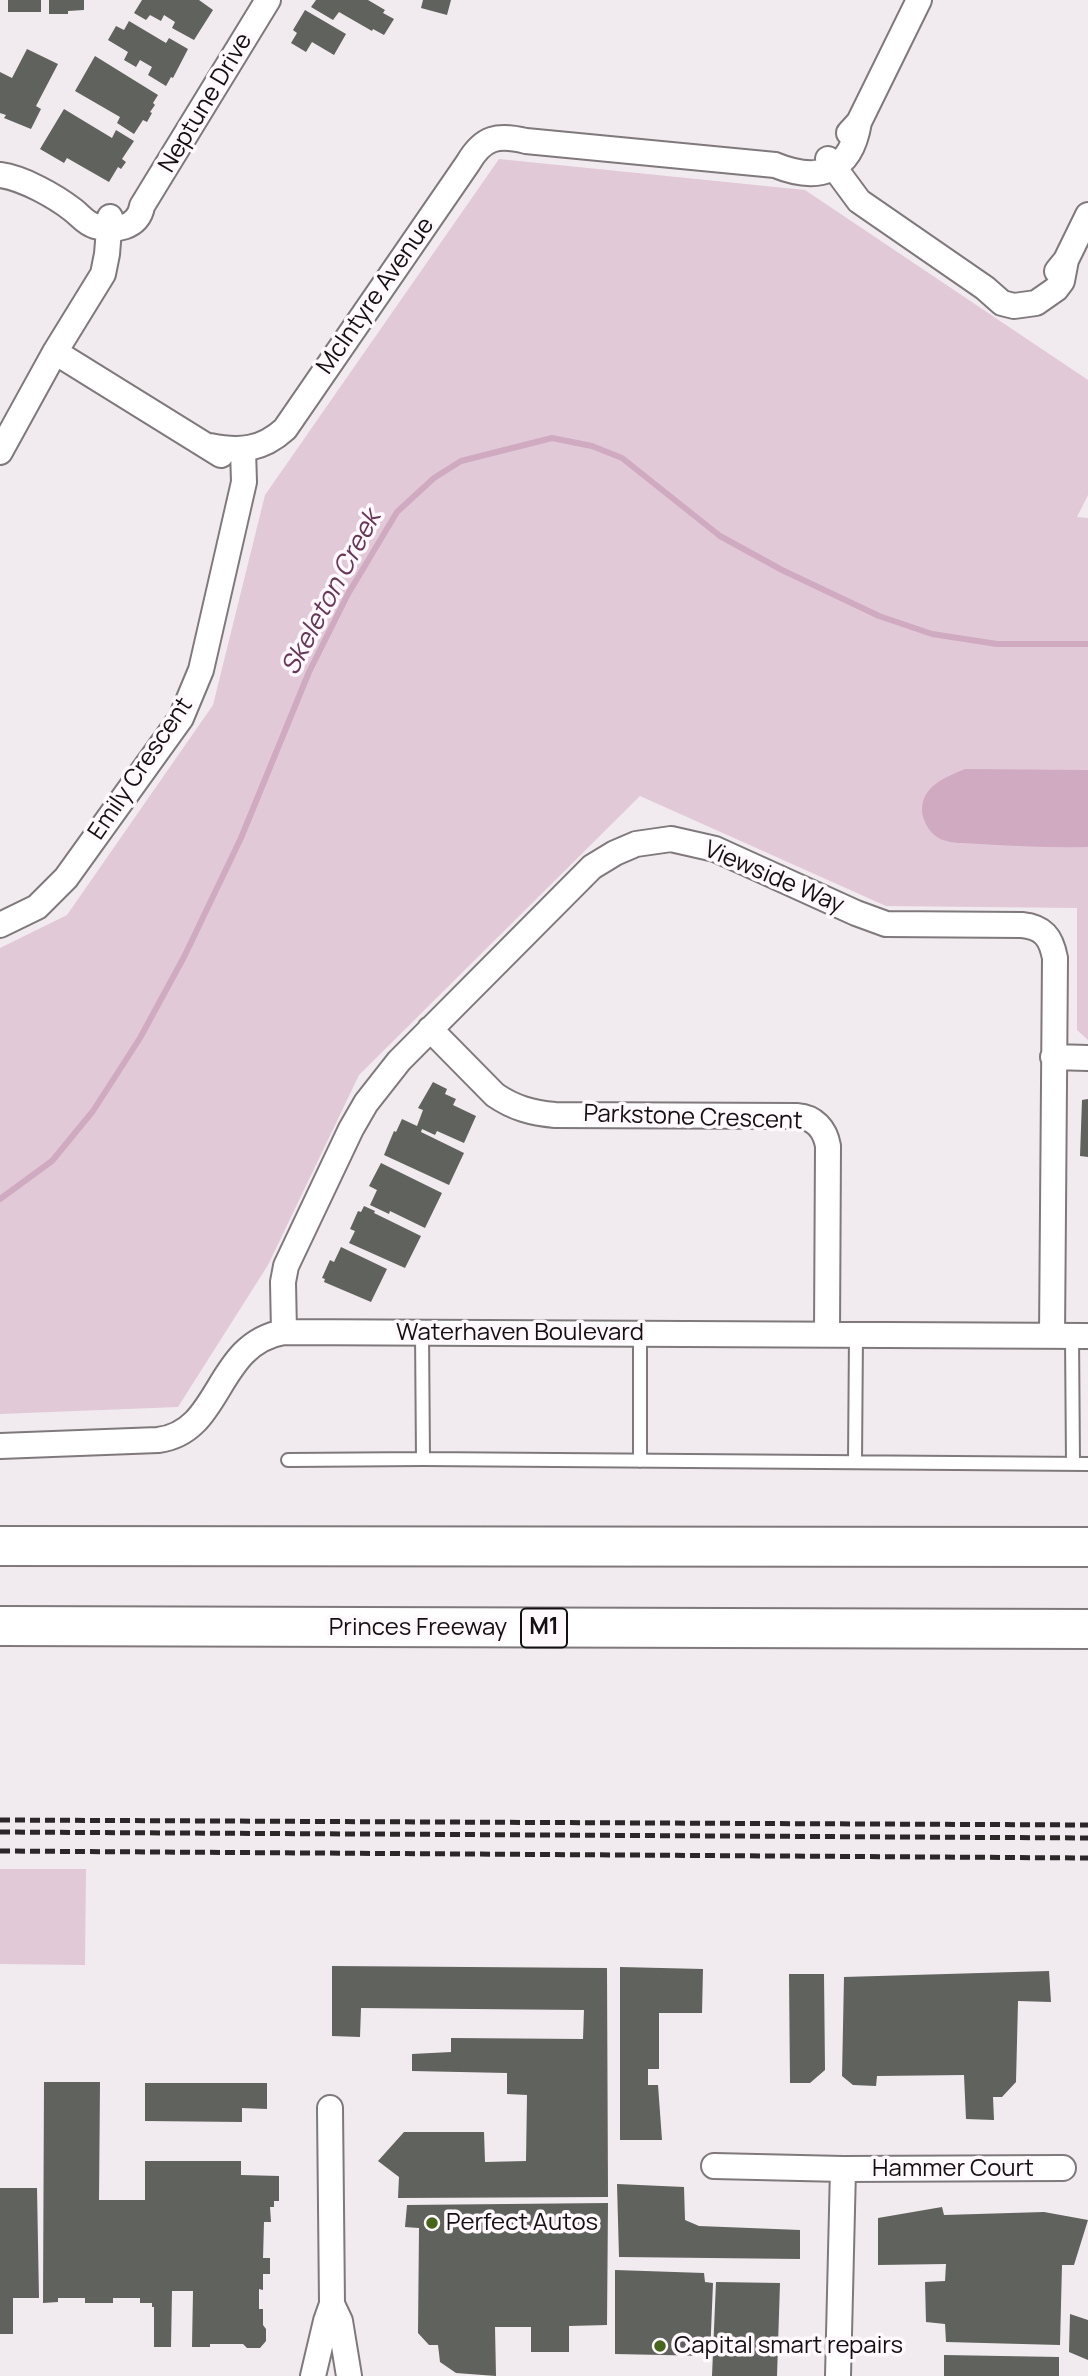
<!DOCTYPE html>
<style>
body{margin:0}
canvas{display:block;background:#f1eaee}
</style>
<canvas width="1088" height="2376"></canvas>
<script>
const ctx = document.querySelector('canvas').getContext('2d');
ctx.lineJoin = 'round';
function paint(path, color) { ctx.fillStyle = color; ctx.fill(path, 'evenodd'); }
function trace(path, color, width, dash) { ctx.strokeStyle = color; ctx.lineWidth = width; ctx.lineCap = dash ? 'butt' : 'round'; ctx.setLineDash(dash || []); ctx.stroke(path); }
function drawText(font, color, halo, rows, align = 'center') {
  ctx.font = font + ' Manrope,sans-serif'; ctx.lineWidth = 7; ctx.setLineDash([]); ctx.textBaseline = 'middle'; ctx.strokeStyle = halo; ctx.fillStyle = color; for (const [text, x, y, turn = 0] of rows) {
    ctx.save(); ctx.translate(x, y); ctx.rotate((+turn || 0) * Math.PI / 180); ctx.textAlign = isNaN(turn) ? turn : align; if (halo) ctx.strokeText(text, 0, 0); ctx.fillText(text, 0, 0); ctx.restore();
  }
}
paint(new Path2D(`
 M499 159 805 190 1088 380V495L1077 517 1088 518V1040L1077 1030V908L886 906 640 796 359 1075 268 1265 178 1407 0 1414V948L67 915 213 705 265 495Z
 M0 1869H86L85 1965 0 1964Z`), '#e2c9d8');
paint(new Path2D(`
 M965 769 1088 770V847C1052 848 1016 846 980 844 968 843 954 844 943 840 931 836 923 822 922 811 921 786 946 777 965 769Z`), '#cfaac0');
trace(new Path2D(`
 M0 1199 52 1161 93 1111 140 1038 184 957 241 838 309 672 348 594 397 512 434 478 461 461 552 438 592 446 622 458 720 536 782 570 879 616 932 634 997 644H1088`), '#cfaac0', 6);
paint(new Path2D(`
 M8 0H41V12H8Z
 M49 0H84V10L68 11V14H49Z
 M142 0H199L213 10 194 40 172 28 175 22 164 15 161 21 150 15 146 20 134 13Z
 M316 0H368L385 10 383 13 394 19 384 35 373 29 372 31 339 12 333 20 311 7Z
 M423 0H451L447 15 421 8Z
 M305 10 346 34 334 55 312 42 306 52 291 43 297 33 293 30Z
 M129 21 166 43 169 38 188 49 173 78 171 77 166 86 148 75 152 67 140 60 136 67 124 60 128 52 108 40 116 26 124 30Z
 M27 49 58 64 36 106 41 109 31 129 4 118 6 115 0 113V72L12 78Z
 M95 56 158 95 153 103 155 105 150 112 152 113 147 122 143 120 134 134 117 123 120 117 75 91Z
 M64 109 112 138 116 130 134 141 122 159 126 162 121 169 118 167 109 182 67 158 64 163 40 149Z
 M433 1082 447 1089 445 1094 456 1099 453 1105 476 1116 464 1143 437 1131 435 1135 422 1129 421 1132 464 1153 449 1185 384 1155 394 1131 396 1132 402 1119 417 1126 423 1110 418 1108Z
 M1088 1099V1157L1080 1156 1082 1100Z
 M381 1163 442 1193 425 1228 390 1211 389 1214 370 1205 377 1190 369 1186Z
 M364 1206 375 1211 374 1213 421 1236 405 1268 349 1243 355 1231 350 1229 358 1211 361 1212Z
 M341 1247 387 1269 371 1302 324 1282 325 1279 322 1278 330 1260 334 1262Z
 M332 1966 607 1968 608 2197 398 2198 399 2177 378 2161 404 2132H484L485 2162 526 2161 527 2095 507 2094V2073L412 2071V2054L451 2052V2038L583 2039 584 2010 361 2008 360 2037 332 2036Z
 M620 1967 703 1969 702 2013H659V2069H648V2085H658L662 2140H620Z
 M1049 1971 1051 2002 1018 2001 1016 2082 1002 2097H993L994 2120 966 2119 964 2075 877 2076 876 2086 853 2085 842 2076 844 1977Z
 M789 1974H824L825 2070 810 2083H790Z
 M44 2082H100L99 2200H145V2161H241V2175L279 2176V2201H274V2207H270L271 2222H264L263 2258H270V2274H263V2290L259 2289V2309H263V2325L266 2329V2341L260 2348H247L243 2344H210V2347H192L193 2291H172L171 2347H154V2307H152V2303H140V2298H113V2303H85V2298H58V2302L43 2303Z
 M145 2083H267V2109L242 2108V2122L145 2121Z
 M617 2184 684 2187 685 2220 699 2226 800 2230V2259L619 2257Z
 M0 2188H37L39 2298H13V2334H0Z
 M608 2203 607 2325 569 2326V2352H531V2327H495L496 2376 456 2373 440 2362 438 2345H429L418 2333 419 2228 405 2227 407 2205Z
 M942 2207 944 2215 1044 2212 1088 2220 1074 2265H1062L1060 2345 946 2342 945 2324 926 2322 925 2282 945 2281 946 2264 878 2265V2218Z
 M615 2270 704 2273 705 2282 713 2283 710 2356 615 2354Z
 M716 2282 780 2283 777 2376H712Z
 M1070 2314 1088 2320V2360L1069 2352Z
 M944 2355 1059 2357V2376H944Z`), '#60625d');
const service = new Path2D(`
 M422 1332 423 1459
 M1072 1336 1073 1464
 M288 1460 423 1459 1088 1464
 M640 1461V1333
 M855 1462 856 1334`);
const minor = new Path2D(`
 M849 133 859 122 919 0
 M828 159 859 201 985 288 1002 303 1014 306 1036 303 1056 289 1062 281 1066 260
 M0 175C23 178 55 196 73 210 81 216 85 223 95 226 114 232 139 228 142 206L268 0
 M1057 271 1066 260 1088 215
 M55 352 221 455
 M210 446C240 452 262 450 285 429L468 163C483 137 498 134 526 141L775 165C819 183 851 172 859 122
 M0 452 55 352 103 274 107 254 110 217
 M0 925 37 907 66 878 181 718 201 670 244 482 243 450
 M430 1029 495 1095C514 1108 532 1113 555 1115L797 1116C814 1117 825 1129 828 1146L827 1333
 M1053 1057 1088 1058
 M284 1332 283 1282 286 1266 351 1129 366 1103 399 1061 592 867 615 853 636 844 671 839 715 849 856 913 886 924 1022 925C1043 927 1051 937 1055 958L1052 1336
 M0 1446 158 1440C223 1432 214 1344 284 1332L1088 1336
 M714 2166 843 2169 1063 2168
 M332 2304 340 2321 349 2376
 M313 2376 326 2321 332 2304 330 2108
 M838 2376 843 2169`);
const motorway = new Path2D(`
 M0 1546 1088 1547
 M0 1626 1088 1629`);
trace(service, '#7f797c', 16);
trace(minor, '#7f797c', 28);
trace(motorway, '#7f797c', 42);
trace(service, '#fff', 12);
trace(minor, '#fff', 24);
trace(motorway, '#fff', 38);
trace(new Path2D(`
 M0 1820 1088 1825
 M0 1832 1088 1838
 M0 1851 1088 1858`), '#2b2729', 5, [10, 5]);
for (const [x, y, r, color] of [
 [432,2223,7,"#47661b"],
 [660,2346,7,"#47661b"]
]) { const dot = new Path2D(); dot.arc(x, y, r, 0, 2 * Math.PI); ctx.fillStyle = color; ctx.fill(dot); trace(dot, '#fff8fc', 2.5); }
for (const [x, y, w] of [
 [544,1628,46]
]) { const box = new Path2D(); box.roundRect(x - w / 2, y - 19.5, w, 39, 5); ctx.fillStyle = '#fff8fc'; ctx.fill(box); trace(box, '#131012', 2); }
drawText('bold 23px', '#131012', null, [
 ["M1",544,1628]
]);
drawText('24px', '#131012', '#fff8fc', [
 ["Neptune Drive",206,103,-59],
 ["McIntyre Avenue",376,296,-55],
 ["Emily Crescent",141,769,-56],
 ["Viewside Way",774,878,23],
 ["Parkstone Crescent",693,1118,2],
 ["Waterhaven Boulevard",520,1333],
 ["Princes Freeway",418,1628],
 ["Hammer Court",953,2169]
]);
drawText('24px', '#131012', '#fff8fc', [
 ["Perfect Autos",446,2223],
 ["Capital smart repairs",674,2346]
], 'left');
drawText('italic 26px', '#673656', '#fff8fc', [
 ["Skeleton Creek",332,593,-62]
]);
</script>
